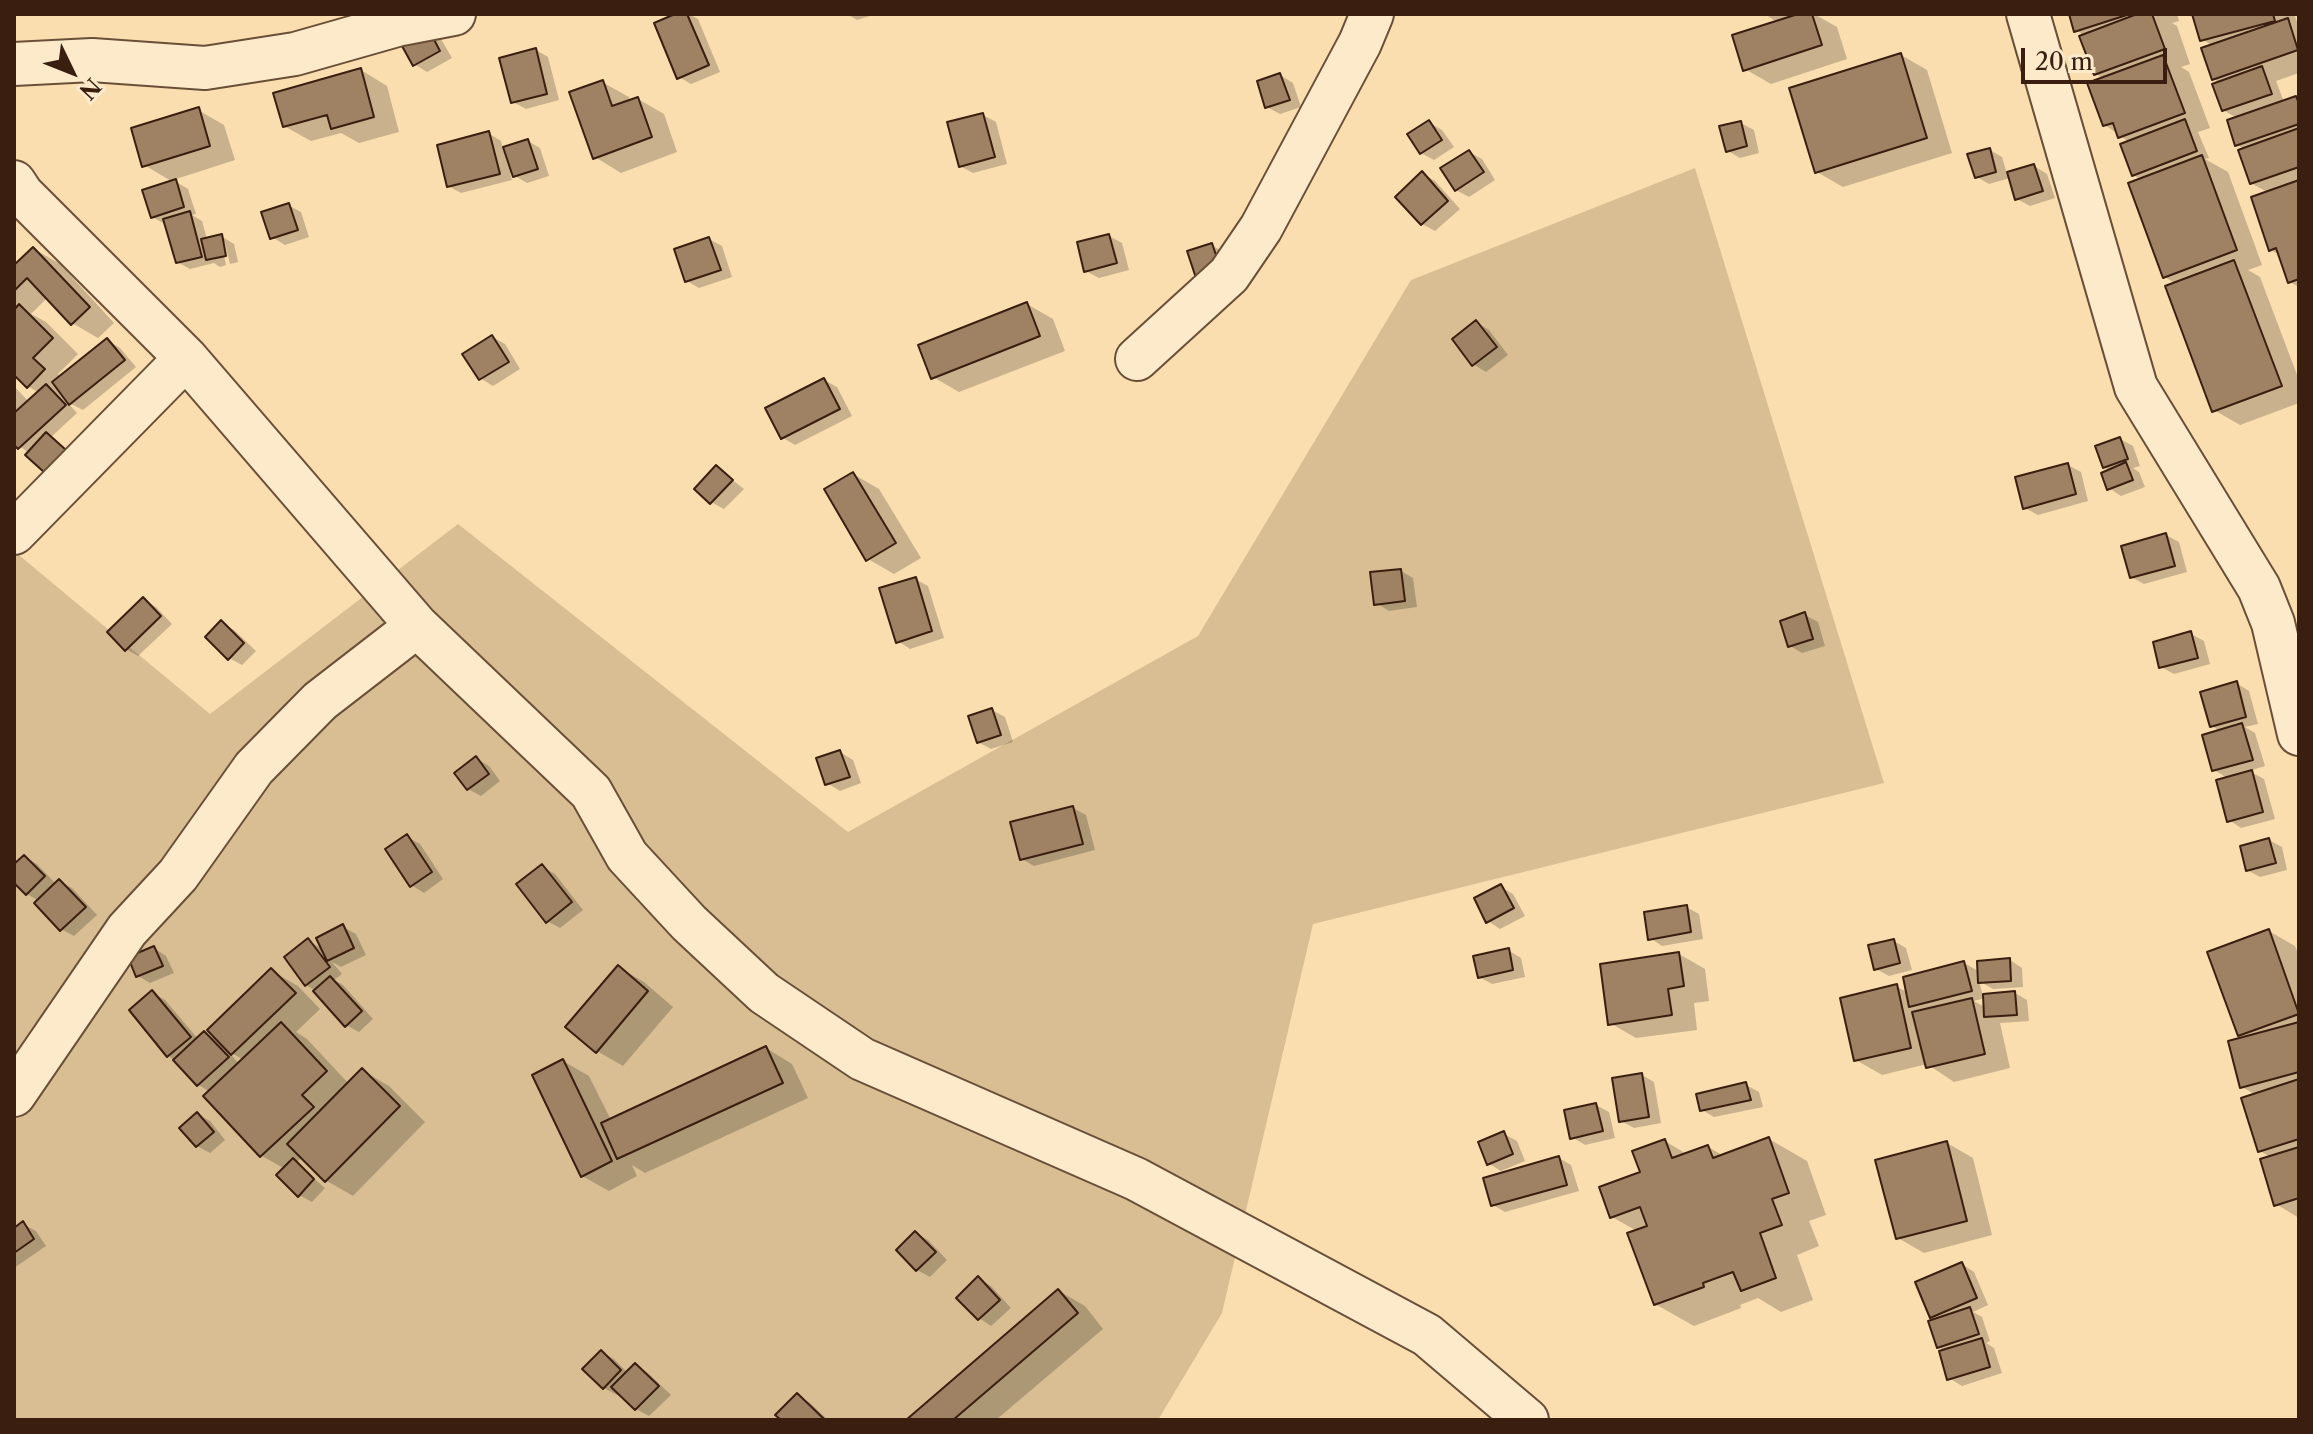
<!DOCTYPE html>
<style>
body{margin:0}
#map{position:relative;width:2313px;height:1434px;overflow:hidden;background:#fadeaf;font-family:"Libre Caslon Text",serif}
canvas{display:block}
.frame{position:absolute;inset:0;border:16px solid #3a1f11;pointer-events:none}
.north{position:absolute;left:32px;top:32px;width:80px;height:80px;-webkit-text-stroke:6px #fceacb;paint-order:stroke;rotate:133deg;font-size:22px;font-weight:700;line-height:32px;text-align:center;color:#3a1f11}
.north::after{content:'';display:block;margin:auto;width:28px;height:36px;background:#3a1f11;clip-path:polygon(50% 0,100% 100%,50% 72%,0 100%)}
.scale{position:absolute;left:2021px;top:48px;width:146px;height:36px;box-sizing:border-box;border:4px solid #3a1f11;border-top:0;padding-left:10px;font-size:24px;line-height:28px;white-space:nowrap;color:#3a1f11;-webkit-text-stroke:6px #fceacb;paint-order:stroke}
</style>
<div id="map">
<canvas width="2313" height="1434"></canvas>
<div class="frame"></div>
<div class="north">N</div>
<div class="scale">20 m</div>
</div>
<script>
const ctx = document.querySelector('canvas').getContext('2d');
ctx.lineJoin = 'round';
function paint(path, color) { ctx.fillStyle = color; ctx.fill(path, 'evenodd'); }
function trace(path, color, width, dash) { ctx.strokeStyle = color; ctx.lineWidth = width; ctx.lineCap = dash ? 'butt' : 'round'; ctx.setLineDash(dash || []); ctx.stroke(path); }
paint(new Path2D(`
 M1695 168 1884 783 1313 924 1222 1313 1158 1420H14V551L210 714 458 524 848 832 1198 636 1411 280Z`), '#d9be94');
paint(new Path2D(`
 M680 14H689L698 19 720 72 691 84 679 77Z
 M847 14H876L857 20Z
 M1765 14H1814L1837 27 1847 59 1771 84 1745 69 1778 23Z
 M2071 14H2177L2179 21 2172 23 2177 26 2190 64 2181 67 2189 72 2210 128 2198 132 2209 158 2205 159 2228 172 2262 265 2248 270 2260 277 2299 380V403L2240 425 2214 410 2176 284 2165 277 2143 180 2133 175 2129 142 2105 125 2104 79 2096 74 2085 36 2076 30Z
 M2194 14H2294L2299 27V73L2276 81 2284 102 2296 98 2299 100V287L2290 282 2281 256 2271 250 2269 193 2251 183 2244 149 2237 145V118L2223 110 2220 83 2214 79 2213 46 2202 39Z
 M429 32 441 39 452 58 427 72 414 64Z
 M536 50 548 57 559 100 526 109 513 102Z
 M1901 55 1927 70 1952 153 1843 187 1817 172Z
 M361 70 387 86 399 132 359 143 341 133 311 141 284 126Z
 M1280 75 1293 83 1301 107 1280 114 1267 107Z
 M602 82 629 97 630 101 638 99 664 114 677 152 621 173 595 157Z
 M198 110 224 125 235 160 173 180 188 189 196 214 192 215 202 221 207 239 221 236 234 244 238 262 230 264 225 243H221L226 265 220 267 214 263 190 269 177 262 165 224 152 217 173 182 144 165Z
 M983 115 996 122 1007 164 973 173 960 166Z
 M1430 123 1442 130 1454 147 1434 160 1421 153Z
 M1741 123 1754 130 1759 153 1740 158 1728 151Z
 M488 133 501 141 503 149 528 141 540 148 549 176 527 183 510 173 512 180 461 193 448 186Z
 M1990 150 2002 157 2007 174 2034 166 2047 174 2055 198 2030 206 2017 199 2010 178 1989 184 1977 177Z
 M1469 152 1482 159 1495 180 1469 197 1456 190Z
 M1422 173 1435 181 1460 209 1435 231 1422 224Z
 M288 205 301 212 309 237 285 245 272 237Z
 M1109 236 1122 243 1129 270 1099 278 1086 271Z
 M709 239 722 246 732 277 699 288 687 281Z
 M1211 245 1224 252 1211 284Z
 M34 249 60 264 114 323 98 338 72 323 48 297 31 314 46 322 78 354 58 374 61 377 107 340 120 348 136 367 83 410 67 402 77 413 51 437 77 458 29 453 14 442V386L29 402 39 393 28 386 14 372V267Z
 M1027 304 1053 319 1065 351 959 392 933 377Z
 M1476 322 1489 330 1508 355 1486 372 1473 364Z
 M492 337 505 344 520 369 493 386 480 378Z
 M824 380 837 387 852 416 795 445 783 438Z
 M2120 439 2133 446 2140 466 2133 468 2139 472 2145 487 2121 496 2109 488 2111 471 2105 467Z
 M2068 465 2081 472 2088 501 2038 515 2025 508Z
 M717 468 744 489 724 509 711 502Z
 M853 474 879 489 921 558 894 574 868 559Z
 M2166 535 2179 542 2187 572 2144 584 2131 577Z
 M1401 571 1413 578 1417 607 1389 611 1376 603Z
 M915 579 928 586 944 638 910 649 898 641Z
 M144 600 156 607 172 624 138 656 126 649Z
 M1805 615 1818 622 1825 646 1802 653 1790 646Z
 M222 623 234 630 256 651 242 665 229 658Z
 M2191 634 2204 641 2210 664 2174 674 2161 667Z
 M2236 683 2249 691 2258 724 2245 727 2255 733 2265 766 2249 771 2264 779 2275 819 2241 828 2229 820V779L2214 770 2221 732 2212 726Z
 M992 710 1005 717 1013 742 991 749 978 742Z
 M840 752 853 760 861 783 840 791 827 783Z
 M476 758 489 766 500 781 481 796 468 789Z
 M1073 808 1086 815 1095 850 1034 866 1022 859Z
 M407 837 420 844 443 879 424 893 411 885Z
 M2269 840 2282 847 2287 870 2260 877 2247 870Z
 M24 857 37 864 56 884 59 881 72 888 97 915 74 936 61 929 39 901 27 894 14 880V867Z
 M543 867 555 874 583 910 560 928 547 921Z
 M1501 887 1513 894 1525 916 1500 929 1488 921Z
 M1686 907 1699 914 1703 939 1662 946 1650 938Z
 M343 927 356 934 366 955 341 967 332 962 342 974 334 980 343 985 373 1019 359 1032 346 1025 316 991 306 985 308 941 323 949Z
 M2269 931 2295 946 2299 956V1218L2276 1204 2272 1158 2260 1151 2256 1095 2242 1087 2246 1038 2240 1035Z
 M1894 941 1906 948 1912 970 1889 976 1876 969Z
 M154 948 166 956 174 973 150 983 138 976Z
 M1508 950 1521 958 1525 977 1492 984 1479 977Z
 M1679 954 1705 969 1709 1001 1694 1003 1697 1030 1636 1038 1610 1023Z
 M2010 960 2022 968 2023 987 1993 989 1979 981 1983 996 2015 993 2027 1000 2029 1021 2000 1023 2010 1068 1954 1082 1927 1064 1882 1075 1856 1060 1896 986 1908 993 1964 963 1980 972ZM1985 998V1007L1974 1001Z
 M618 967 644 982 673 1007 623 1066 597 1051Z
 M272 971 298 986 320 1009 296 1032 307 1039 349 1084 363 1071 389 1086 425 1122 353 1196 327 1181 302 1157 296 1163 325 1188 312 1202 299 1195 285 1169 262 1156 206 1096 210 1092 199 1085 169 1056 153 993 165 1000 198 1039 204 1033 220 1042ZM228 1051 244 1060 239 1064Z
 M766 1048 792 1064 808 1098 645 1173 632 1165 637 1176 609 1191 582 1176 563 1061 589 1076 611 1120Z
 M1642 1075 1654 1082 1661 1123 1634 1128 1621 1121Z
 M1746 1085 1759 1092 1763 1107 1714 1117 1702 1110Z
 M1596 1105 1609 1112 1615 1138 1585 1145 1572 1137Z
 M197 1114 210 1121 225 1140 210 1153 197 1146Z
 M1504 1134 1517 1141 1525 1161 1501 1171 1488 1163Z
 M1769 1139 1807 1161 1826 1215 1809 1221 1819 1246 1797 1255 1813 1300 1781 1312 1758 1298 1740 1305 1741 1308 1694 1326 1655 1304 1637 1231 1612 1217 1665 1141 1688 1155 1708 1147 1724 1156Z
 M1947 1143 1973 1158 1992 1235 1924 1253 1898 1238Z
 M1559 1158 1571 1165 1579 1191 1505 1212 1493 1205Z
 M23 1224 36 1231 46 1246 14 1268V1230Z
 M915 1233 928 1240 947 1260 930 1277 917 1270Z
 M1962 1264 1974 1272 1988 1305 1973 1312 1982 1317 1990 1341 1986 1343 1994 1348 2002 1373 1962 1386 1949 1378 1945 1351 1938 1347V1320L1932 1316Z
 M979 1279 991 1286 1011 1308 991 1326 979 1318Z
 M1059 1291 1085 1306 1103 1329 996 1420H909Z
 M601 1352 614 1359 628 1373 636 1365 648 1373 671 1395 649 1416 636 1409 619 1392 617 1395 604 1388Z
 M797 1395 810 1403 828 1420H783Z`), '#0003');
const building = new Path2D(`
 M675 14H687L709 65 677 79 654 23Z
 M1798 14H1812L1822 45 1743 71 1732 35Z
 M2069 14H2130L2074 32Z
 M2137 14H2152L2165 49 2094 75 2079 36Z
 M2192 14H2273L2275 21 2200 41Z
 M2288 18 2298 50 2212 80 2201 48Z
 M429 30 440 51 413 66 402 46Z
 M536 48 547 94 511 103 499 58Z
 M1901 53 1927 138 1815 173 1789 88Z
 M2163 55 2185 113 2118 138 2113 123 2103 126 2087 83Z
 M2262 66 2272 94 2222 111 2212 84Z
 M361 68 374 117 331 129 327 115 283 127 273 93Z
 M1280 73 1290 100 1265 108 1257 81Z
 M603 80 612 106 638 97 652 137 593 159 569 92Z
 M2296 96 2299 104V124L2235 146 2227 120Z
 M199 107 210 146 142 167 131 128Z
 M983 113 995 157 959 167 947 122Z
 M2185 119 2197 151 2132 176 2120 144Z
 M1429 120 1442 140 1420 154 1407 134Z
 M1741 121 1747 146 1726 152 1719 126Z
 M2299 128V167L2250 184 2238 150Z
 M489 131 500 174 447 187 437 145Z
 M528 139 538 169 513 177 503 147Z
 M1990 148 1996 172 1975 178 1967 154Z
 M1469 150 1484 172 1455 191 1440 168Z
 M2202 155 2237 250 2163 278 2128 183Z
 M2034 164 2043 191 2015 200 2007 172Z
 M1422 171 1448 201 1421 225 1395 197Z
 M176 179 184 207 151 218 142 190Z
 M2299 180V279L2288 283 2276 248 2269 251 2251 197Z
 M289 203 298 230 270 239 261 212Z
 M190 211 202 257 176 263 163 219Z
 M222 234 226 256 206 260 201 239Z
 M1109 234 1117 263 1084 272 1077 242Z
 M709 237 721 270 685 282 674 249Z
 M1212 243 1221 270 1196 278 1187 251Z
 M33 247 90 307 71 325 27 278 14 291V265Z
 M2234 260 2282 386 2212 412 2165 286Z
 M1027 302 1040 336 931 379 918 345Z
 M19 304 53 338 33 358 45 369 27 388 14 375V310Z
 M1476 320 1497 347 1472 366 1452 339Z
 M492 335 509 362 479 380 462 354Z
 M107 338 125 360 69 405 52 382Z
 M824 378 840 409 781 439 765 408Z
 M46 384 66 405 18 449 14 445V413Z
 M46 432 66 450 45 473 25 455Z
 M2120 437 2128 459 2103 468 2095 446Z
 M2126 462 2133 480 2107 490 2101 473Z
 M2068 463 2076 494 2023 509 2015 477Z
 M716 465 733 480 710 504 694 489Z
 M853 472 896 543 866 561 824 489Z
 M2166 533 2175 566 2130 578 2121 546Z
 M1401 569 1405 601 1374 605 1370 572Z
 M916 577 932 631 896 643 879 588Z
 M143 597 161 616 125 651 107 632Z
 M1805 612 1813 639 1788 647 1780 621Z
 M221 620 244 643 228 660 205 637Z
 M2191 631 2198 658 2159 668 2153 642Z
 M2237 681 2246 717 2210 727 2200 692Z
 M992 708 1001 735 977 743 968 716Z
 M2242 723 2253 760 2212 771 2202 735Z
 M840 750 850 777 825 785 816 758Z
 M476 756 489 774 467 790 454 773Z
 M2252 770 2263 812 2227 822 2216 780Z
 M1073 806 1083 844 1020 860 1010 822Z
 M407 834 432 872 410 887 385 849Z
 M2269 838 2276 863 2246 871 2240 846Z
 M24 855 45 876 26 895 14 883V864Z
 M542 864 572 902 546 923 516 884Z
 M59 879 86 907 60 931 34 903Z
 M1501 884 1514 908 1486 923 1474 898Z
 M1687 905 1691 932 1648 940 1644 912Z
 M343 924 354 948 327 961 316 938Z
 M2269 929 2299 1014 2238 1036 2207 952Z
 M308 938 330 967 305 986 284 957Z
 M1894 939 1900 963 1874 970 1868 945Z
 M154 946 163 966 136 977 128 957Z
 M1509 948 1513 970 1478 978 1473 956Z
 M1679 952 1684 986 1668 989 1672 1015 1608 1025 1600 964Z
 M2010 958 2011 981 1978 983 1977 961Z
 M1964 961 1972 991 1909 1007 1903 977Z
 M618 965 648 991 596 1053 565 1027Z
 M271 968 296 993 231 1055 207 1030Z
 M330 976 362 1011 345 1027 313 991Z
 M1897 984 1911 1048 1854 1061 1840 998Z
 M152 990 191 1037 167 1057 129 1010Z
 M2015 991 2017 1015 1984 1017 1983 994Z
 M1972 998 1985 1054 1926 1068 1912 1012Z
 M281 1022 327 1071 302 1095 314 1107 260 1157 203 1096Z
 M2299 1022V1072L2240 1088 2228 1041Z
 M204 1031 229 1057 197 1086 173 1060Z
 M766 1046 783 1083 617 1159 601 1123Z
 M563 1059 612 1161 581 1177 532 1075Z
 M362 1068 400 1106 325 1182 287 1144Z
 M1642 1073 1649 1117 1619 1122 1612 1078Z
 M2299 1079V1139L2258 1152 2241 1098Z
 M1746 1082 1751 1100 1700 1111 1696 1094Z
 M1596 1103 1603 1131 1570 1139 1564 1110Z
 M197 1112 214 1132 196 1147 179 1128Z
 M1504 1131 1513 1154 1487 1165 1478 1142Z
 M1769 1137 1789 1193 1772 1199 1782 1225 1760 1233 1776 1278 1741 1291 1733 1272 1703 1283 1704 1287 1654 1305 1627 1233 1647 1226 1640 1207 1610 1218 1599 1187 1640 1172 1632 1151 1665 1139 1672 1158 1708 1145 1713 1158Z
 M1947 1141 1967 1221 1896 1239 1875 1160Z
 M2299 1147V1198L2274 1206 2260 1159Z
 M1559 1156 1567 1185 1491 1206 1483 1178Z
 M293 1158 314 1179 298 1197 276 1175Z
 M23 1221 34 1239 14 1253V1228Z
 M915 1231 936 1252 916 1271 896 1250Z
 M1962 1262 1977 1298 1930 1318 1915 1282Z
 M978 1276 1000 1300 978 1320 956 1298Z
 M1058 1289 1078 1313 953 1420H906Z
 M1970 1307 1979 1334 1937 1348 1928 1321Z
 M1982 1338 1990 1367 1947 1380 1939 1351Z
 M601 1350 621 1370 603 1389 582 1369Z
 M635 1363 659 1386 635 1410 611 1387Z
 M797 1393 824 1419 822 1420H781L775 1415Z`);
paint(building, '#9e8263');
trace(building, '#3a1f11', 2);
const street = new Path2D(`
 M2028 14 2136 387 2259 588 2273 623 2299 734
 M14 64 92 60 205 68 295 54 397 25 454 14
 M14 182 22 194 186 358 417 626 591 792 627 856 689 923 764 993 862 1059 1136 1179 1427 1335 1527 1420
 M1137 359 1229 275 1261 228 1360 43 1372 14
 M14 533 186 358
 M14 1095 127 930 178 875 254 768 320 701 417 626`);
trace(street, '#6a4f38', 46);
trace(street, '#fceacb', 42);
</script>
